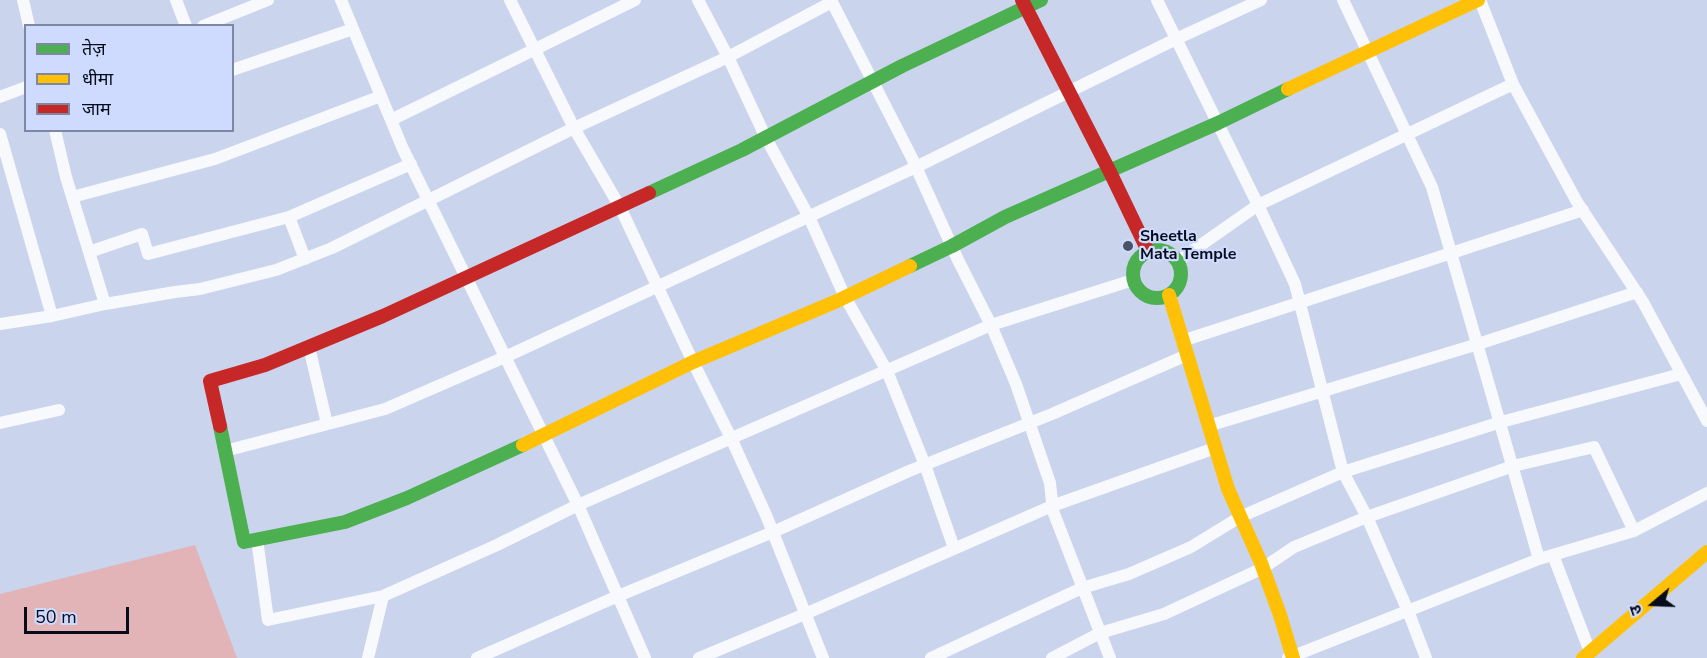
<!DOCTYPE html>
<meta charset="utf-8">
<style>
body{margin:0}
#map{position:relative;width:1707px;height:658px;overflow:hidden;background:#cad4ec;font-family:"Nunito Sans","Noto Sans Devanagari",sans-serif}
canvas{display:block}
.legend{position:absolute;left:24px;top:24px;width:210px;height:108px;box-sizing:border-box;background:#cedbfe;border:2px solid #7e88a3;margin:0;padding:8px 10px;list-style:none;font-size:18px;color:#070c1a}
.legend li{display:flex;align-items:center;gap:12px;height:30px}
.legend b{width:30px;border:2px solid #7e88a3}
.north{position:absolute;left:1623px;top:574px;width:60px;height:60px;-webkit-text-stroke:4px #cedbfe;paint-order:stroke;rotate:251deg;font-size:16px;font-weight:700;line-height:24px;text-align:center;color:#070c1a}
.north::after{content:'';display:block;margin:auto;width:21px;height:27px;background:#070c1a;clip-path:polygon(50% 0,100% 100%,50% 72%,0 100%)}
.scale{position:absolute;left:24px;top:607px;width:105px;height:27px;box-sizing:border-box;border:3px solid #070c1a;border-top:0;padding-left:8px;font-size:18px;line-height:21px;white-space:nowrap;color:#070c1a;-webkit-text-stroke:4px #cedbfe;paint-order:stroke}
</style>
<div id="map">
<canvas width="1707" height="658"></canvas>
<ul class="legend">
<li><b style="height:8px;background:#4caf50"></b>तेज़</li>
<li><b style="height:8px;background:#ffc107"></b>धीमा</li>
<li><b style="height:8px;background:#c62828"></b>जाम</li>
</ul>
<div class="north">उ</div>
<div class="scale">50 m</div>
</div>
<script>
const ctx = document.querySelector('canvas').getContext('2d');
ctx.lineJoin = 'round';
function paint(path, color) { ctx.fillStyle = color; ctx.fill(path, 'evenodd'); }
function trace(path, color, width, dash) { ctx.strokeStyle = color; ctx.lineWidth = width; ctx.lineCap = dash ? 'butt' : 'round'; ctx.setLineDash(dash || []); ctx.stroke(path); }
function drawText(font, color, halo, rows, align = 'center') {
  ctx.font = font + ' "Nunito Sans",sans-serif'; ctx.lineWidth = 4.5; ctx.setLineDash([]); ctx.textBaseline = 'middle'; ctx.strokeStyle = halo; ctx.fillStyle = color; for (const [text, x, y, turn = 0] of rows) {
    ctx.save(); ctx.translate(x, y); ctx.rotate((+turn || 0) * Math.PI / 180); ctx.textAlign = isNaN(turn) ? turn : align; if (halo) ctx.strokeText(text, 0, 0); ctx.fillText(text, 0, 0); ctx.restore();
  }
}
paint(new Path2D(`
 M195 545 237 658H0V594Z`), '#e2b4b7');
trace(new Path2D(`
 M23 0 29 26
 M176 0 186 26
 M341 0 403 149 578 505 645 658
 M510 0 574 128 620 207 693 362 731 438 766 515 823 658
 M698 0 728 57 766 138 809 217 845 297 887 371 925 465 954 548
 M831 0 912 158 958 260 991 325 1016 384 1050 483 1053 511 1110 658
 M1157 0 1258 205 1295 284 1343 472 1367 517 1408 611 1426 658
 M1343 0 1432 187 1539 559 1634 531 1707 493
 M1480 0 1513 84 1577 202 1643 302 1707 421
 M203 26 268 0
 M232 70 353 29
 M0 97 26 87
 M391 120 635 0
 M55 130 66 177 105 304
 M0 134 52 316
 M72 197 215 159 381 96
 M289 217 305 259
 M89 252 142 234 148 254 289 217 411 164
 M1178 261 1258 205 1513 84
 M0 324 52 316 105 304 175 292 200 289 276 270 332 248 574 128 728 57 832 2
 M1182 341 1583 210
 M309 347 327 424
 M0 423 59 410
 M1208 426 1478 344 1637 292
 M225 451 385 409 505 357 916 167 1176 39 1261 0
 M257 539 268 620 383 596
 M1553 555 1590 652
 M368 658 383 596 497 545 578 505 991 325 1133 280
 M477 658 618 596 773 532 909 471 1052 414 1187 355
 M699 658 805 614 1052 506 1215 448
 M931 658 1082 588 1129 574 1191 547 1240 517 1343 472 1501 422 1681 374
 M1052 658 1100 633 1164 614 1263 568 1294 547 1367 517 1513 466 1594 447 1634 531
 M1288 658 1539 559`), '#f7f9fc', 12);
trace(new Path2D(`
 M649 193 742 150 902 66 1041 0
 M1133 274a24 24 0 1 1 48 0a24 24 0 1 1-48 0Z
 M910 266 952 246 1005 217 1218 123 1288 89
 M220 426 244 542 345 522 407 498 523 445`), '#4caf50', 14);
trace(new Path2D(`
 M1288 89 1478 0
 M1169 295 1228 489 1261 563 1280 615 1293 658
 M523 445 693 362 837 301 910 266
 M1583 658 1707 552`), '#ffc107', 14);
trace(new Path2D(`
 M1022 0 1110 172 1148 251
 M220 426 210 381 265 365 383 316 649 193`), '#c62828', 14);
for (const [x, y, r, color] of [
 [1128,246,6,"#4b5264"]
]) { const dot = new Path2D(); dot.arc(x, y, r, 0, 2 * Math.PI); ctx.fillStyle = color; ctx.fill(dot); trace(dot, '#cedbfe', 2); }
drawText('bold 16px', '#070c1a', '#cedbfe', [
 ["Sheetla",1140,237],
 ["Mata Temple",1140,255]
], 'left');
</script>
